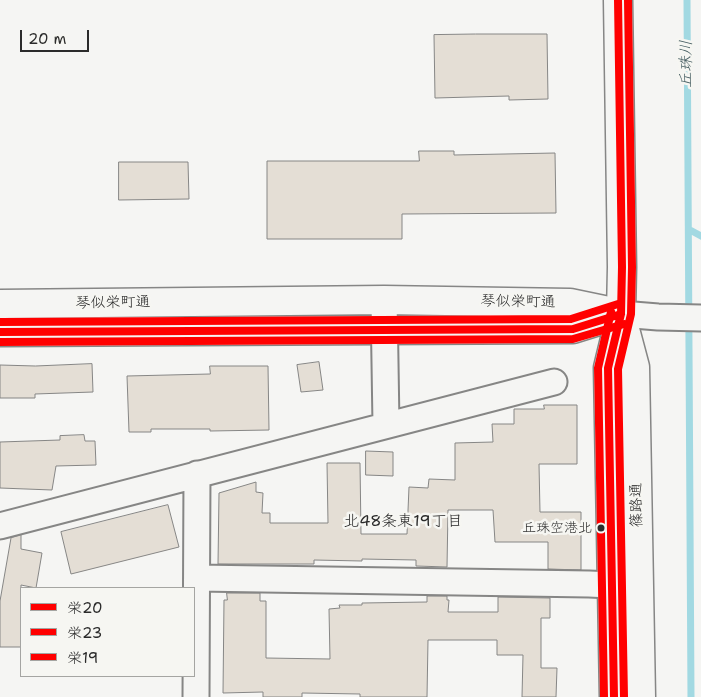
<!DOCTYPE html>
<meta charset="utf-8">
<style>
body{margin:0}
#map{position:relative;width:701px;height:697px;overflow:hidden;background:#f5f5f3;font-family:"Shantell Sans","Klee One",sans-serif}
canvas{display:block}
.legend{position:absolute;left:20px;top:587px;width:175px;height:90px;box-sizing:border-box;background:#f6f6f2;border:1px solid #a5a5a2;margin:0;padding:6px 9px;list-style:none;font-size:15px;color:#2b2b2b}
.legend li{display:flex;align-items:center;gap:10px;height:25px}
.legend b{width:25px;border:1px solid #a5a5a2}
.scale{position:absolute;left:20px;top:30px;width:69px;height:22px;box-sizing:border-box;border:2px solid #2b2b2b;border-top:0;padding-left:6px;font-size:15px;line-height:18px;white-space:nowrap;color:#2b2b2b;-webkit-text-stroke:4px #f6f6f2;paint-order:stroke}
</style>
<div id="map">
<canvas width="701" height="697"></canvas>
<ul class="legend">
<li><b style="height:6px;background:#f00"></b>栄20</li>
<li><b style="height:6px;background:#f00"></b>栄23</li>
<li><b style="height:6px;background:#f00"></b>栄19</li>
</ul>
<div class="scale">20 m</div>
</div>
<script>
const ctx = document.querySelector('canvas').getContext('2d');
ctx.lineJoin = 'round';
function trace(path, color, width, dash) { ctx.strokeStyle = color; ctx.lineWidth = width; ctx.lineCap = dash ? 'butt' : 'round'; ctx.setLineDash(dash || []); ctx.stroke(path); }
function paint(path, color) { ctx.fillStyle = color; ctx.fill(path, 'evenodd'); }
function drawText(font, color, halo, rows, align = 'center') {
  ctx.font = font + ' "Shantell Sans","Klee One",sans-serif'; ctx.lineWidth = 5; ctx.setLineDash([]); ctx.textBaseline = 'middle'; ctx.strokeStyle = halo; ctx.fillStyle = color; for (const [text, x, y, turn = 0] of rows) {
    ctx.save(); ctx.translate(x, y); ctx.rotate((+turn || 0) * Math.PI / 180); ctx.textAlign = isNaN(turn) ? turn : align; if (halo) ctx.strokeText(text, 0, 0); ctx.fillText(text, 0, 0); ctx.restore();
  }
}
trace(new Path2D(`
 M687 0C690 232 688 465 691 697
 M690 230 701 236`), '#a2d9e2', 7);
const building = new Path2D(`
 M476 34H547L548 99 509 100V96L435 98 434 35Z
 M419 151H454V155L555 153 556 213 402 214V239H267V161H419Z
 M119 162H188L189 199 119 200Z
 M319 362 323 390 301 392 297 365Z
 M92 364 93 392 35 394V398H0V365L35 366Z
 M210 366H268L269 430 210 431V429H151V432H129L127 376 210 374Z
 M544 405H577V464H539L540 512H581V570L548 569V542H495L493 510H448L447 567 416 566V560L362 559V561L314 560V564H218L219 493 256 482V492L263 493 262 513H270V523H328L327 463H360L361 534H407L409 487 428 488 429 479 455 480V443L493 442 492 424H514V409H544Z
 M84 435 85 441H95L96 465 56 466 52 490 0 488V442L60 440V436Z
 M366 451 393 452V476L366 475Z
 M168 505 179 547 71 574 61 532Z
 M21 535V549L42 553 36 588 21 585V647H0V601L11 538Z
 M227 593H260V601H266V658L330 659 329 609 340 608 339 605H362V603L427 602V596H447V600H449L448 612H498V597L550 598V618H541V668H557L556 697H522L523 655H497V640H428L427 697H360V694L302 693V697H263V692L223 693 224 600H227Z`);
paint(building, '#e4ded5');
trace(building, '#868685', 1);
const minor = new Path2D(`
 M384 300 386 425
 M621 314 658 317 701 318
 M0 526 554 382
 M197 578 589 584 632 586
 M196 697 197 474`);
const tertiary = new Path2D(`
 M0 304 384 300 570 303 618 313
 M622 318 635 367 641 697
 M0 332 573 329 621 314
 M614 697 608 368 621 314 622 267 618 0`);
trace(minor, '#868685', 29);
trace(tertiary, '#868685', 31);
trace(minor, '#f5f5f3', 25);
trace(tertiary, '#f5f5f3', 28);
trace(new Path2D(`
 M0 332 573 329 621 314
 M614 697 608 368 621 314 622 267 618 0`), '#f00', 8);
trace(new Path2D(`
 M0 342 573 339 624 324
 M624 697 618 369 631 314 632 267 628 0`), '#f00', 8);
trace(new Path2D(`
 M0 322 571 319 618 304
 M604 697 598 368 611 312`), '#f00', 8);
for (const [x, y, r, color] of [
 [601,528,4.5,"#2b2b2b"]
]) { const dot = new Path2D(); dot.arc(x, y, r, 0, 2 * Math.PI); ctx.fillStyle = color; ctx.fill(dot); trace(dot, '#f6f6f2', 2); }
drawText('14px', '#2b2b2b', '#f6f6f2', [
 ["丘珠空港北",592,528]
], 'right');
drawText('15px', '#2b2b2b', '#f6f6f2', [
 ["琴似栄町通",518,302,1],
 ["琴似栄町通",113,303,-1],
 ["篠路通",637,505,-91]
]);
drawText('italic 16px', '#445c60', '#f6f6f2', [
 ["丘珠川",687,64,-90]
]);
drawText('16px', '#2b2b2b', '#f6f6f2', [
 ["北48条東19丁目",403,522]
]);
</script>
